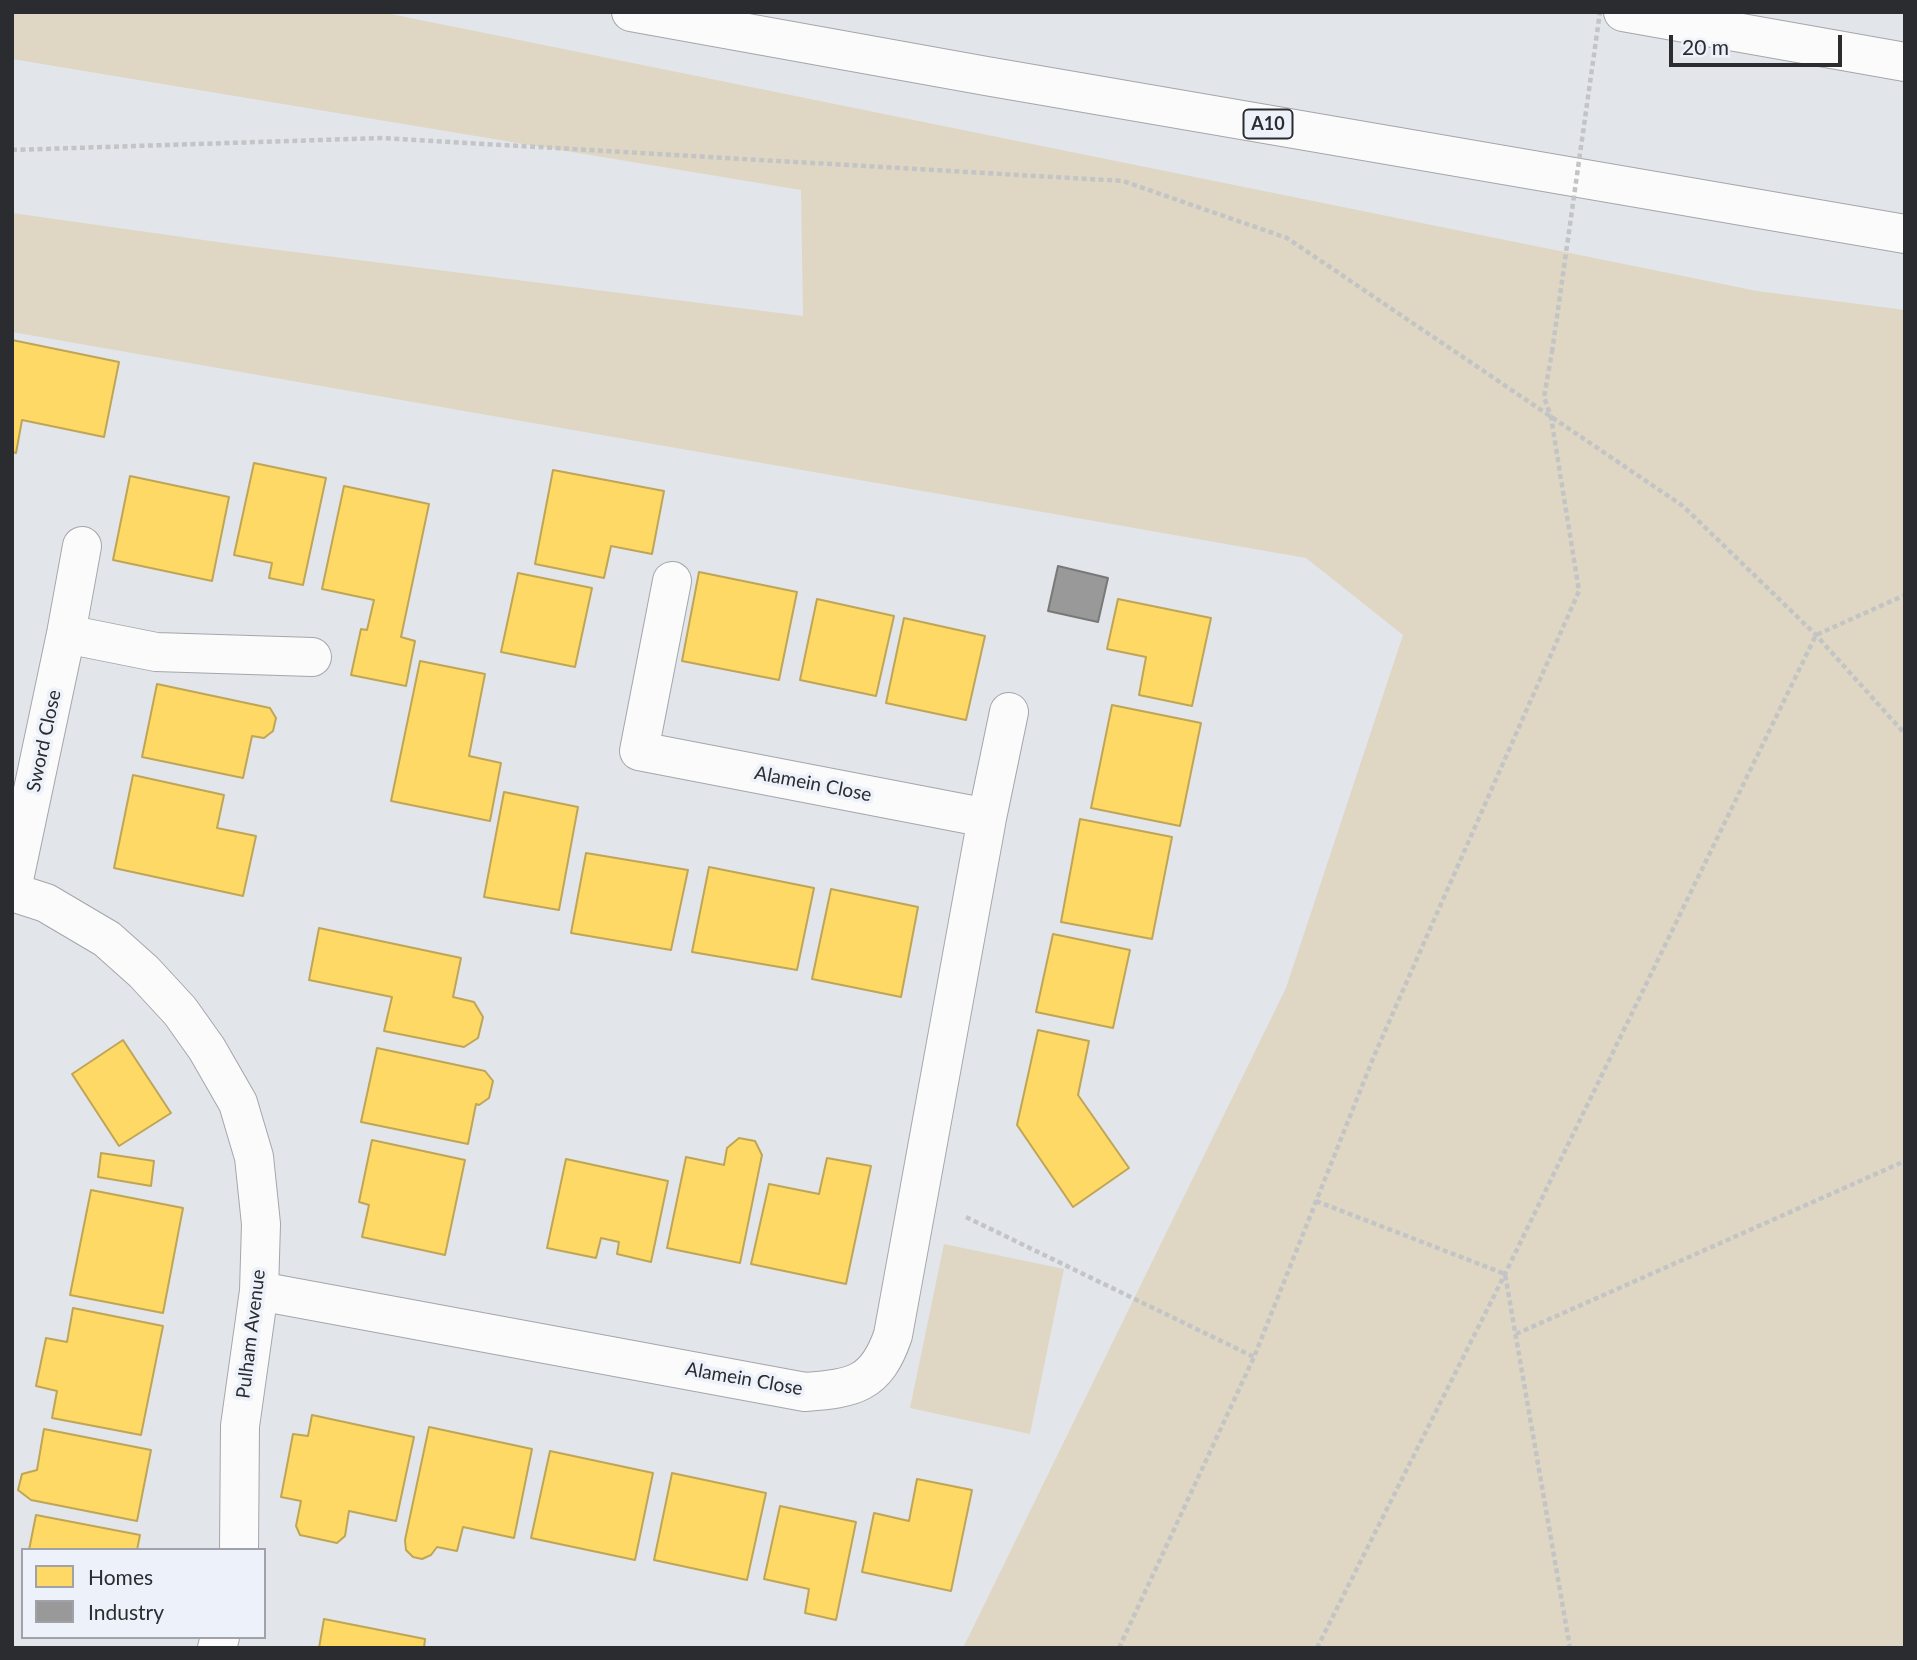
<!DOCTYPE html>
<style>
body{margin:0}
#map{position:relative;width:1917px;height:1660px;overflow:hidden;background:#e2e5ea;font-family:Lato,sans-serif}
canvas{display:block}
.frame{position:absolute;inset:0;border:14px solid #2a2c2f;pointer-events:none}
.legend{position:absolute;left:21px;top:1548px;width:245px;height:91px;box-sizing:border-box;background:#edf1fa;border:2px solid #9fa2a9;margin:0;padding:9px 12px;list-style:none;font-size:21px;color:#2a2c2f}
.legend li{display:flex;align-items:center;gap:14px;height:35px}
.legend b{width:35px;border:2px solid #9fa2a9}
.scale{position:absolute;left:1669px;top:35px;width:173px;height:32px;box-sizing:border-box;border:4px solid #2a2c2f;border-top:0;padding-left:9px;font-size:21px;line-height:24px;white-space:nowrap;color:#2a2c2f;-webkit-text-stroke:5px #edf1fa;paint-order:stroke}
</style>
<div id="map">
<canvas width="1917" height="1660"></canvas>
<div class="frame"></div>
<ul class="legend">
<li><b style="height:19px;background:#ffd966"></b>Homes</li>
<li><b style="height:19px;background:#999"></b>Industry</li>
</ul>
<div class="scale">20 m</div>
</div>
<script>
const ctx = document.querySelector('canvas').getContext('2d');
ctx.lineJoin = 'round';
function paint(path, color) { ctx.fillStyle = color; ctx.fill(path, 'evenodd'); }
function trace(path, color, width, dash) { ctx.strokeStyle = color; ctx.lineWidth = width; ctx.lineCap = dash ? 'butt' : 'round'; ctx.setLineDash(dash || []); ctx.stroke(path); }
function drawText(font, color, halo, rows, align = 'center') {
  ctx.font = font + ' Lato,sans-serif'; ctx.lineWidth = 7; ctx.setLineDash([]); ctx.textBaseline = 'middle'; ctx.strokeStyle = halo; ctx.fillStyle = color; for (const [text, x, y, turn = 0] of rows) {
    ctx.save(); ctx.translate(x, y); ctx.rotate((+turn || 0) * Math.PI / 180); ctx.textAlign = isNaN(turn) ? turn : align; if (halo) ctx.strokeText(text, 0, 0); ctx.fillText(text, 0, 0); ctx.restore();
  }
}
paint(new Path2D(`
 M12 12H381L1757 291 1905 310V1648H963L1286 988 1403 635 1306 558 12 332V213L239 245 803 316 801 190 12 59Z
 M944 1244 1064 1269 1030 1434 910 1408Z`), '#dfd7c3');
const homes = new Path2D(`
 M12 340 119 362 104 437 22 420 16 453 12 452Z
 M254 463 326 478 303 585 269 578 272 563 234 555Z
 M553 470 664 491 652 554 611 546 604 578 535 564Z
 M130 476 229 497 212 581 113 560Z
 M344 486 429 504 401 637 415 641 406 686 351 675 361 629 367 630 374 600 322 589Z
 M699 572 797 592 779 680 682 661Z
 M518 573 592 588 575 667 501 652Z
 M817 599 894 616 876 696 800 680Z
 M1118 599 1211 618 1192 706 1139 695 1146 657 1107 649Z
 M904 618 985 636 966 720 886 703Z
 M420 661 485 674 469 756 501 763 490 821 391 801Z
 M157 684 270 708 276 718 273 731 264 738 252 736 243 778 142 757Z
 M1112 705 1201 723 1180 826 1091 808Z
 M133 775 224 795 217 828 256 836 243 896 114 868Z
 M504 792 578 807 559 910 484 897Z
 M1080 819 1172 837 1152 939 1061 922Z
 M586 853 688 870 671 950 571 933Z
 M709 867 814 888 797 970 692 952Z
 M831 889 918 907 901 997 812 979Z
 M319 928 461 958 453 997 474 1002 483 1017 478 1038 464 1047 384 1031 392 997 309 980Z
 M1053 934 1130 950 1113 1028 1036 1012Z
 M1038 1030 1089 1041 1078 1095 1129 1168 1073 1207 1017 1125Z
 M123 1040 171 1113 119 1146 72 1074Z
 M377 1048 485 1071 493 1081 489 1098 479 1105 476 1104 468 1144 361 1122Z
 M739 1138 755 1141 762 1155 740 1263 667 1248 686 1157 724 1165 727 1148Z
 M372 1140 465 1160 445 1255 362 1237 369 1205 359 1202Z
 M101 1153 154 1161 151 1186 98 1177Z
 M827 1158 871 1166 846 1284 751 1264 769 1184 819 1194Z
 M566 1159 668 1181 651 1262 617 1254 619 1242 601 1238 596 1258 547 1248Z
 M91 1190 183 1208 163 1313 70 1295Z
 M73 1308 163 1326 141 1435 52 1418 57 1391 36 1386 46 1338 67 1342Z
 M312 1415 414 1437 396 1521 349 1511 345 1536 337 1543 300 1535 296 1526 301 1501 281 1497 293 1434 308 1436Z
 M429 1427 532 1449 514 1538 463 1527 457 1551 437 1547 431 1555 422 1559 413 1557 406 1550 405 1540Z
 M44 1429 151 1450 137 1521 31 1500 18 1490 22 1474 37 1470Z
 M550 1451 653 1473 635 1560 531 1538Z
 M672 1473 766 1493 747 1580 654 1560Z
 M917 1479 972 1490 951 1591 862 1572 874 1513 909 1521Z
 M780 1506 856 1522 836 1620 805 1613 809 1589 764 1579Z
 M36 1515 140 1535 137 1550H29Z
 M324 1619 425 1639 424 1648H319Z`);
paint(homes, '#ffd966');
trace(homes, '#bfa556', 2);
const industry = new Path2D(`
 M1058 566 1108 578 1098 622 1048 611Z`);
paint(industry, '#999');
trace(industry, '#787879', 2);
const minor = new Path2D(`
 M672 581 639 751 987 818
 M66 634 156 652 312 657
 M12 889 66 634 82 546
 M12 892 46 903 107 939 144 972 180 1011 207 1049 238 1103 254 1157 261 1224 259 1291 240 1426 239 1550
 M259 1291 805 1392C854 1388 876 1385 893 1335L987 818 1009 712
 M217 1648 220 1637`);
const highway = new Path2D(`
 M631 12 986 76 1905 234
 M1623 12 1905 62`);
trace(minor, '#a4a6aa', 40);
trace(highway, '#a4a6aa', 40);
trace(new Path2D(`
 M12 150 382 138 1123 181 1287 238 1683 506 1816 635 1905 734
 M1316 1201 1505 1274 1570 1648
 M966 1217 1254 1357
 M1516 1334 1905 1161
 M1119 1648 1254 1357 1374 1056 1579 591 1551 417 1544 397 1552 352
 M1317 1648 1505 1274 1816 635 1905 595`), '#c3c4c6', 4.5, [5, 3.5]);
trace(minor, '#fbfbfc', 38);
trace(highway, '#fbfbfc', 38);
trace(new Path2D(`
 M1552 352 1600 12`), '#c3c4c6', 4.5, [5, 3.5]);
for (const [x, y, w] of [
 [1268,124,49]
]) { const box = new Path2D(); box.roundRect(x - w / 2, y - 14.5, w, 29, 5); ctx.fillStyle = '#edf1fa'; ctx.fill(box); trace(box, '#2a2c2f', 2); }
drawText('bold 18px', '#2a2c2f', null, [
 ["A10",1268,124]
]);
drawText('19px', '#2a2c2f', '#edf1fa', [
 ["Sword Close",44,741,-78],
 ["Alamein Close",813,784,11],
 ["Pulham Avenue",251,1334,-83],
 ["Alamein Close",744,1379,10]
]);
</script>
